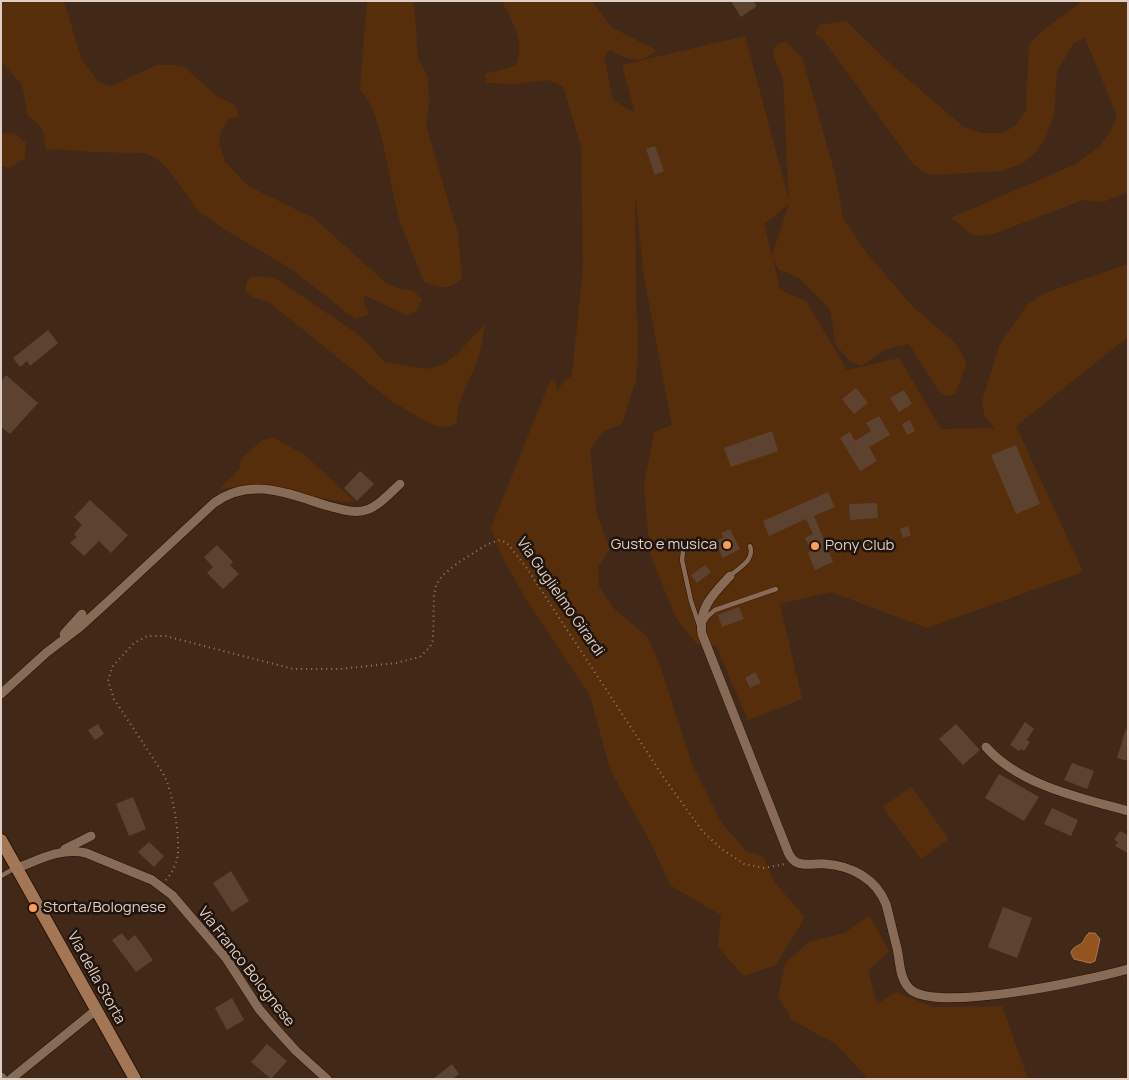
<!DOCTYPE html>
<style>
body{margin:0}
#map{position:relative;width:1129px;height:1080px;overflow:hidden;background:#422917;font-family:Manrope,sans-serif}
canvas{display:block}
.frame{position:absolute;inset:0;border:2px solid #dfcec3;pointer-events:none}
</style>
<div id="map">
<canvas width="1129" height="1080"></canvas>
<div class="frame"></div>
</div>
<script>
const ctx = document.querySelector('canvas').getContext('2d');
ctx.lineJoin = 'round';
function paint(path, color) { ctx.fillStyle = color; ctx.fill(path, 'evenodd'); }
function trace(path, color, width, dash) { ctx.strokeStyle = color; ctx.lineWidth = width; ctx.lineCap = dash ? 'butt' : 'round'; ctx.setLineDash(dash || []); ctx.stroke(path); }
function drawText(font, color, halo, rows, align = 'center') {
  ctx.font = font + ' Manrope,sans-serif'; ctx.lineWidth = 5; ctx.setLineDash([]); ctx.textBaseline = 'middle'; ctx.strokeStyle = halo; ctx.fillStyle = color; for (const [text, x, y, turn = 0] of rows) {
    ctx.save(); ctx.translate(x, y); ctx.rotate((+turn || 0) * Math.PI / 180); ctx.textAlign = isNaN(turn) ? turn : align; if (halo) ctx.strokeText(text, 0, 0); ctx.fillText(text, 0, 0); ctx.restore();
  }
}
paint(new Path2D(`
 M1 1H64L81 58 98 82 111 86 157 65H173L184 67 218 97 235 105 239 117 229 118 221 131 219 143 225 162 248 186 315 219 386 283 401 289 414 291 422 300 418 309 408 316 364 295 365 306 369 314 355 319 293 270 227 231 198 211 169 170 156 158 144 153 91 152 56 149 46 151C44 131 45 127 28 116L22 85 1 61Z
 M367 1H414L418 58 428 77 429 104 426 126 458 234 462 278C449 291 440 288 424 282 416 262 407 242 400 221 389 186 384 114 360 89Z
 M502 1H592L611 27 656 50C639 67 629 59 610 50L604 57 613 100 635 113 622 65 745 36 789 200 783 79 773 54 774 48 779 43 786 42 802 57 836 178 843 218 866 252 913 307 955 343 967 362 955 394 946 396 938 390 909 344 886 349 861 366 851 362 836 345 830 309 799 278 778 269 773 258 780 290 806 301 847 370 899 358 941 429 995 428 985 417 982 401 1000 344 1027 305 1045 293 1128 264V337L1016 426 1083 572 927 628 831 592 780 604 802 699 748 720 716 646 697 644 676 618 650 554 644 486 654 432 672 425 644 277 635 194 636 300 638 342 636 380 622 424 603 431 590 451 597 515 610 549 598 567 599 587 616 611 647 636 659 663 692 764 721 822 746 851 763 856 774 882 805 917 776 965 744 976 718 947 721 915 670 885 651 843 610 769 590 696 525 597 501 555 491 528 550 381 555 380 557 389 572 375 583 267 581 146 563 86 548 80 515 84 487 83 485 74 515 66C527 43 512 22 502 1ZM789 204 772 256 764 224Z
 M1082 1H1128V192L1103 202 1083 200 993 234 975 236 951 218 1074 165 1099 147 1110 132 1117 116 1085 38 1074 43 1057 71 1054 114 1046 137 1036 152 1022 164 1001 171 931 175 921 170 913 164 823 39 815 34 819 25 846 21 899 72 964 127 981 133H1002L1015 126 1026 111 1029 45 1042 31Z
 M1 133 16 134 26 143 25 158 10 168 1 166Z
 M252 276 275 278 362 337 384 362 425 369 442 365 455 356 485 324C483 334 482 345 479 355 472 377 457 398 457 422L452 426 440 427 427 422 390 400 269 302 252 297 246 292C245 285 246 280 252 276Z
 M273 437 306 456 354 501 342 502 260 485 219 489 240 469 241 459 261 441Z
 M911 787 949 839 921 859 883 807Z
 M869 915 889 951 868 971 877 1004 896 992 933 1007 1002 1006 1028 1079H868L836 1044 792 1020 778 996 786 962 809 942 845 933Z`), '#572e0c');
const water = new Path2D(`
 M1089 933H1095L1100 939 1095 961 1090 963 1074 959 1071 953C1073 946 1077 947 1082 943 1085 939 1085 936 1089 933Z`);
paint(water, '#94541e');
trace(water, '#aa7950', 1);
paint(new Path2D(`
 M731 1H753L757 6 741 17Z
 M655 146 664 171 655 175 646 149Z
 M48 330 58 343 30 366 27 361 20 367 13 358Z
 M6 375 38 403 10 434 1 427V381Z
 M856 388 868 403 854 414 842 399Z
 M904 390 912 404 899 412 890 398Z
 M879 416 890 435 869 447 877 461 860 471 840 438 850 432 855 441 871 431 866 423Z
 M910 420 915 431 907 435 902 424Z
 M772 431 778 451 731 467 724 448Z
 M1016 445 1040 504 1016 514 991 455Z
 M360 471 374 484 357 501 344 488Z
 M828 492 835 507 814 516 833 562 815 570 808 553 812 551 805 538 813 534 806 519 769 536 763 521Z
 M90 500 128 535 111 553 99 541 84 556 70 543 77 537 74 534 82 525 74 517Z
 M877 503 878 518 850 520 849 504Z
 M908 526 911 535 903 538 900 529Z
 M730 529 740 549 723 558 715 541 723 538 721 533Z
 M217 545 233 562 230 565 239 574 223 589 207 573 213 567 204 557Z
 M705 565 711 572 697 583 691 575Z
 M739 607 744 619 722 627 718 615Z
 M755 672 761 683 750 688 745 678Z
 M1025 722 1034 729 1027 740 1030 742 1024 751 1021 749 1019 751 1010 745Z
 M98 724 104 734 95 740 88 730Z
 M956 724 980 750 963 765 939 739Z
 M1126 729 1128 730V761L1117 758Z
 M1072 763 1094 771 1087 789 1064 780Z
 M999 774 1039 797 1024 821 985 798Z
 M133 797 146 829 129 836 116 804Z
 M1052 808 1078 820 1071 836 1044 824Z
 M1120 831 1128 835V853L1115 846 1118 842 1114 840Z
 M149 842 164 856 154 867 138 852Z
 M231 871 249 901 232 912 213 883Z
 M1003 907 1032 918 1017 958 988 947Z
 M122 933 128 941 135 935 153 960 136 972 112 940Z
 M232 998 244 1020 227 1030 215 1008Z
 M267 1044 287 1061 271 1079 251 1062Z
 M452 1064 459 1074 452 1079H433Z`), '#5d422f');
const service = new Path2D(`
 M683 552 682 560 691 601 699 625
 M730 576C740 567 755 560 750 546
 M704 622 708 616 715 610 776 589
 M1 876 15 868`);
const minor = new Path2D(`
 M730 576C714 593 698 608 702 634L788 852C790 857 793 861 798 863 807 866 817 863 826 864 852 866 876 879 886 904 890 919 893 933 897 948 900 961 899 977 909 988 932 1015 1093 979 1128 969
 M64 634 82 614
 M1 694 46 653 80 627 113 597 214 503C251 476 289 494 328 506 340 509 354 514 366 510 379 506 390 493 400 484
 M986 747C1019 785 1081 798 1128 811
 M65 849 91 836
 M17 868C39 860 61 847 86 853L152 880 172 895 226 958 259 1009 277 1030 296 1051 327 1079
 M1 1077 3 1079
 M11 1079 96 1010`);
const secondary = new Path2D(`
 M1 840 135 1079`);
trace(service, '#281101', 5.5);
trace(minor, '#281101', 10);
trace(secondary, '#281101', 14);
trace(new Path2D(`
 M166 880C172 873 178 862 178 852 179 830 173 794 164 775L114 699 108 681 112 667 134 643 147 636H165L293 669H340L396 663 420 657 430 647 433 640 434 596 436 585 443 575 459 562 488 544 500 540 507 543 526 567 664 778 703 832 723 850 744 864 764 868 785 864`), '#917c6e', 2, [1, 4]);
trace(service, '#886b57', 4.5);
trace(minor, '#886b57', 9);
trace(secondary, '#a37656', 12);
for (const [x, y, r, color] of [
 [727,545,5,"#fc9d54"],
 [815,546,5,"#fc9d54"],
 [33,908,5,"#fc9d54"]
]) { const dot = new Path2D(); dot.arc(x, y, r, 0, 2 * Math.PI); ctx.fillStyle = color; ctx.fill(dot); trace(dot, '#20150d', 2); }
drawText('15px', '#dfcec3', '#20150d', [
 ["Gusto e musica",717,545,"right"],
 ["Pony Club",825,546],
 ["Storta/Bolognese",43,908]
], 'left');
drawText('15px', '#dfcec3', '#20150d', [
 ["Via Guglielmo Girardi",560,597,55],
 ["Via Franco Bolognese",246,967,52],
 ["Via della Storta",96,978,61]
]);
</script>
